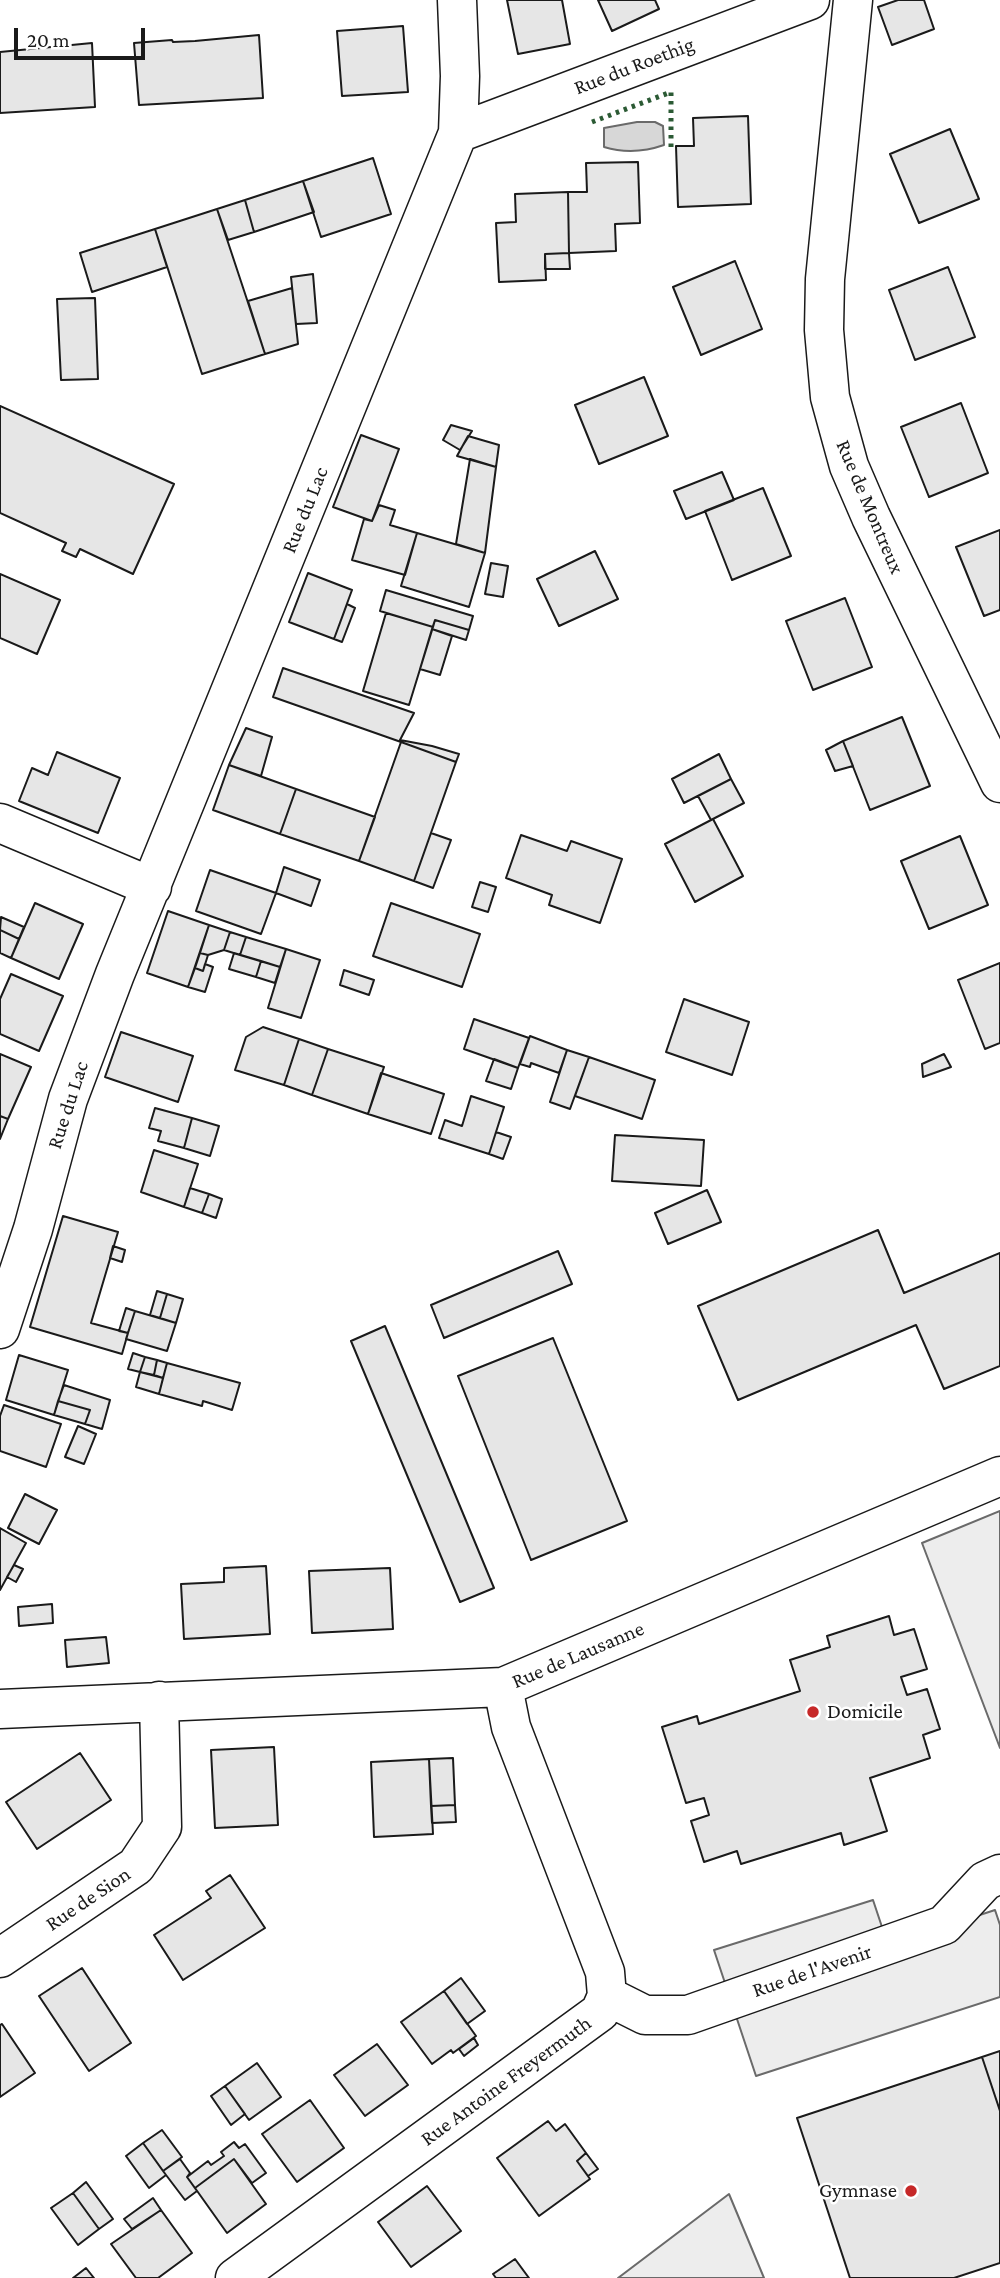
<!DOCTYPE html>
<style>
body{margin:0}
#map{position:relative;width:1000px;height:2278px;overflow:hidden;background:#fff;font-family:"Crimson Pro",serif}
canvas{display:block}
.scale{position:absolute;left:14px;top:28px;width:131px;height:32px;box-sizing:border-box;border:4px solid #1a1a1a;border-top:0;padding-left:9px;font-size:21px;line-height:24px;white-space:nowrap;color:#1a1a1a;-webkit-text-stroke:5px #fff;paint-order:stroke}
</style>
<div id="map">
<canvas width="1000" height="2278"></canvas>
<div class="scale">20 m</div>
</div>
<script>
const ctx = document.querySelector('canvas').getContext('2d');
ctx.lineJoin = 'round';
function paint(path, color) { ctx.fillStyle = color; ctx.fill(path, 'evenodd'); }
function trace(path, color, width, dash) { ctx.strokeStyle = color; ctx.lineWidth = width; ctx.lineCap = dash ? 'butt' : 'round'; ctx.setLineDash(dash || []); ctx.stroke(path); }
function drawText(font, color, halo, rows, align = 'center') {
  ctx.font = font + ' "Crimson Pro",serif'; ctx.lineWidth = 5; ctx.setLineDash([]); ctx.textBaseline = 'middle'; ctx.strokeStyle = halo; ctx.fillStyle = color; for (const [text, x, y, turn = 0] of rows) {
    ctx.save(); ctx.translate(x, y); ctx.rotate((+turn || 0) * Math.PI / 180); ctx.textAlign = isNaN(turn) ? turn : align; if (halo) ctx.strokeText(text, 0, 0); ctx.fillText(text, 0, 0); ctx.restore();
  }
}
const built = new Path2D(`
 M1000 1511V1748L922 1543Z
 M873 1900 888 1945 995 1910 1000 1925V1997L756 2076 714 1950Z
 M729 2194 764 2278H618Z`);
paint(built, '#ededed');
trace(built, '#6a6a6a', 2);
const water = new Path2D(`
 M637 122H655L663 126 664 145C644 152 624 153 604 147V128Z`);
paint(water, '#d7d7d7');
trace(water, '#6a6a6a', 2);
const building = new Path2D(`
 M507 0H562L570 44 518 54Z
 M598 0H655L659 9 612 31Z
 M898 0H924L934 29 892 45 878 7Z
 M403 26 408 92 342 96 337 31Z
 M259 35 263 98 139 105 134 43 172 40 173 42 195 41Z
 M92 43 95 107 0 113V52Z
 M748 116 751 204 678 207 676 146H694L693 118Z
 M950 129 979 199 919 223 890 154Z
 M373 158 391 214 321 237 303 181Z
 M638 162 640 223 615 224 616 251 569 253 568 192H587L586 163Z
 M303 181 314 212 254 232 245 200Z
 M568 192 569 253 545 254 546 280 499 282 496 223 516 222 515 194Z
 M245 200 254 232 228 240 217 209Z
 M217 209 265 354 202 374 155 229Z
 M155 229 167 267 92 292 80 253Z
 M569 253 570 269H545V254Z
 M735 261 762 329 701 355 673 287Z
 M948 267 975 337 915 360 889 290Z
 M313 274 317 323 296 324 291 277Z
 M292 288 298 344 265 354 248 301Z
 M95 298 98 379 61 380 57 299Z
 M644 377 668 436 599 464 575 405Z
 M961 403 988 473 929 497 901 427Z
 M0 406 174 484 133 574 80 549 76 557 62 551 66 543 0 513Z
 M451 425 472 431 460 450 443 440Z
 M361 435 399 449 372 521 333 507Z
 M468 436 499 445 496 467 457 456Z
 M470 459 496 467 485 553 456 544Z
 M722 472 734 500 686 519 674 491Z
 M763 488 791 556 732 580 705 511Z
 M379 505 395 510 390 525 417 533 405 575 352 560 364 519 372 521Z
 M1000 530V610L984 616 956 547Z
 M417 533 485 553 469 607 401 586Z
 M595 551 618 599 559 626 537 579Z
 M491 563 508 566 503 597 485 594Z
 M308 573 352 590 334 639 289 622Z
 M0 574 60 600 37 654 0 638Z
 M386 590 473 616 469 630 435 620 433 627 380 611Z
 M845 598 872 667 813 690 786 621Z
 M347 604 355 608 342 642 334 639Z
 M386 613 433 627 409 705 363 691Z
 M435 620 469 630 466 640 432 629Z
 M432 629 452 636 440 675 420 669Z
 M283 668 414 713 400 740 401 742 273 697Z
 M902 717 930 786 870 810 843 741Z
 M246 728 272 737 261 776 229 765Z
 M400 740 432 746 459 754 456 762 401 742Z
 M843 741 853 766 835 771 826 750Z
 M401 742 456 762 414 881 359 861Z
 M57 752 120 778 98 833 19 801 32 768 48 775Z
 M719 754 731 779 684 803 672 779Z
 M229 765 296 789 280 834 213 810Z
 M731 779 744 803 711 820 698 796Z
 M296 789 375 817 359 861 280 834Z
 M713 819 743 876 695 902 665 844Z
 M431 833 451 840 433 888 414 881Z
 M521 835 567 851 571 841 622 859 600 923 549 905 552 895 506 878Z
 M960 836 988 905 929 929 901 861Z
 M284 867 320 880 311 906 276 893Z
 M210 870 276 893 261 934 196 911Z
 M480 882 496 887 488 912 472 907Z
 M35 903 83 924 59 979 11 958Z
 M391 903 480 934 462 987 373 956Z
 M168 911 209 925 188 987 147 973Z
 M1 917 24 927 19 939 0 930Z
 M209 925 230 932 224 950 208 955 200 953Z
 M0 930 19 939 11 958 0 953Z
 M230 932 246 937 240 955 224 950Z
 M246 937 286 949 280 967 240 955Z
 M286 949 320 960 301 1018 268 1008Z
 M200 953 208 955 203 971 195 968Z
 M234 953 261 961 256 977 229 969Z
 M261 961 280 967 275 983 256 977Z
 M1000 963V1043L985 1049 958 980Z
 M205 964 213 967 205 992 188 987 195 968 203 971Z
 M344 970 374 980 369 995 340 985Z
 M11 974 63 996 39 1051 0 1034V999Z
 M684 999 749 1022 732 1075 666 1052Z
 M474 1019 529 1038 518 1068 464 1049Z
 M263 1027 299 1039 284 1085 235 1070 246 1037Z
 M121 1032 193 1056 178 1102 105 1077Z
 M530 1036 567 1050 559 1073 531 1063 530 1067 520 1064Z
 M299 1039 328 1049 312 1095 284 1085Z
 M328 1049 384 1067 368 1114 312 1095Z
 M567 1050 589 1057 570 1109 550 1102Z
 M0 1054 31 1067 8 1119 0 1116Z
 M944 1054 951 1067 923 1077 922 1064Z
 M589 1057 655 1080 642 1119 575 1096Z
 M494 1059 518 1068 511 1089 486 1081Z
 M381 1073 444 1094 431 1134 368 1114Z
 M471 1096 504 1107 489 1154 439 1138 445 1120 462 1126Z
 M155 1108 192 1118 184 1148 158 1141 161 1131 149 1128Z
 M0 1116 8 1119 0 1139Z
 M192 1118 219 1126 210 1156 184 1148Z
 M496 1132 511 1137 503 1159 489 1154Z
 M615 1135 704 1140 701 1186 612 1181Z
 M154 1150 198 1164 184 1207 141 1192Z
 M190 1188 209 1194 202 1213 184 1207Z
 M707 1190 721 1222 668 1244 655 1213Z
 M209 1194 222 1199 216 1218 202 1213Z
 M63 1216 118 1232 91 1323 128 1333 122 1354 30 1327Z
 M878 1230 904 1293 1000 1253V1366L944 1389 916 1325 738 1400 698 1306Z
 M113 1246 125 1250 122 1262 110 1258Z
 M558 1251 572 1284 444 1338 431 1305Z
 M157 1291 167 1294 160 1318 150 1315Z
 M167 1294 183 1299 176 1323 160 1318Z
 M126 1308 135 1311 128 1333 119 1331Z
 M135 1311 176 1323 167 1351 126 1339Z
 M385 1326 494 1588 460 1602 351 1341Z
 M553 1338 627 1521 531 1560 458 1376Z
 M133 1353 145 1357 140 1372 128 1369Z
 M19 1355 68 1370 54 1415 6 1400Z
 M145 1357 157 1360 154 1375 140 1372Z
 M157 1360 167 1363 163 1378 154 1375Z
 M167 1363 240 1383 232 1410 203 1401 202 1406 159 1394Z
 M140 1372 163 1378 159 1394 136 1387Z
 M64 1385 110 1400 102 1429 85 1424 90 1410 58 1401Z
 M58 1401 90 1410 85 1424 54 1415Z
 M4 1405 61 1424 46 1467 0 1451V1416Z
 M78 1426 96 1434 84 1464 65 1457Z
 M25 1494 57 1510 39 1544 8 1528Z
 M0 1528 26 1543 0 1590Z
 M14 1565 23 1569 16 1582 7 1577Z
 M266 1566 270 1634 184 1639 181 1584 224 1582V1568Z
 M390 1568 393 1629 312 1633 309 1571Z
 M52 1604 53 1623 19 1626 18 1607Z
 M889 1616 894 1635 914 1629 927 1669 901 1677 907 1695 927 1689 940 1729 923 1735 930 1758 870 1778 887 1831 844 1845 841 1833 741 1864 737 1851 704 1862 691 1821 709 1815 704 1798 686 1803 662 1727 697 1716 699 1724 800 1691 790 1660 830 1647 827 1636Z
 M106 1637 109 1663 67 1667 65 1640Z
 M274 1747 278 1825 215 1828 211 1750Z
 M80 1753 111 1800 37 1849 6 1802Z
 M453 1758 455 1805 431 1806 429 1759Z
 M429 1759 433 1834 374 1837 371 1762Z
 M455 1805 456 1822 432 1823 431 1806Z
 M230 1875 265 1928 183 1980 154 1935 211 1898 206 1891Z
 M82 1968 131 2043 89 2071 39 1996Z
 M461 1978 485 2011 467 2024 444 1991Z
 M444 1991 476 2036 453 2053 451 2050 432 2064 401 2022Z
 M2 2024 35 2073 0 2097V2025Z
 M474 2038 478 2045 464 2056 459 2049Z
 M377 2044 408 2085 365 2116 334 2075Z
 M1000 2051V2111L982 2057Z
 M982 2057 1000 2111V2263L954 2278H850L797 2118Z
 M257 2063 281 2097 249 2120 225 2086Z
 M225 2086 245 2114 231 2125 211 2096Z
 M310 2100 344 2148 297 2182 262 2134Z
 M548 2121 556 2131 565 2124 586 2153 577 2161 590 2179 539 2216 497 2158Z
 M162 2130 182 2157 163 2171 143 2143Z
 M234 2142 239 2148 245 2144 266 2173 252 2183 234 2159 195 2188 187 2177 208 2161 211 2165 224 2156 221 2152Z
 M143 2143 166 2175 149 2188 126 2156Z
 M586 2153 598 2169 588 2176 577 2161Z
 M180 2159 190 2173 187 2177 197 2191 185 2200 163 2171Z
 M234 2159 266 2204 227 2233 195 2188Z
 M86 2182 113 2219 99 2229 73 2193Z
 M427 2186 461 2231 411 2267 378 2222Z
 M73 2193 99 2229 78 2245 51 2208Z
 M153 2198 161 2210 132 2229 124 2219Z
 M161 2210 192 2253 158 2278H136L111 2244Z
 M515 2259 529 2278H496L493 2274Z
 M86 2268 94 2278H73Z`);
paint(building, '#e6e6e6');
trace(building, '#1a1a1a', 2);
const minor = new Path2D(`
 M853 0 825 279 824 330 830 397 849 466 871 517 1000 783
 M458 133 810 0
 M0 823 152 887
 M0 1329 33 1229 68 1099 115 974 458 133 460 76 457 0
 M0 1709 503 1687 1000 1476
 M0 1958 136 1866 162 1827 159 1701
 M607 1996 645 2015H688L944 1925 985 1881 1000 1874
 M235 2278 600 2012 607 1996 605 1972 511 1727 503 1687`);
trace(minor, '#1a1a1a', 41);
trace(minor, '#fff', 38);
trace(new Path2D(`
 M592 122 671 92V148`), '#2b5a34', 5, [3.5, 5]);
for (const [x, y, r, color] of [
 [813,1712,7,"#c62828"],
 [911,2191,7,"#c62828"]
]) { const dot = new Path2D(); dot.arc(x, y, r, 0, 2 * Math.PI); ctx.fillStyle = color; ctx.fill(dot); trace(dot, '#fff', 2.5); }
drawText('21px', '#1a1a1a', '#fff', [
 ["Rue du Roethig",634,66,-21],
 ["Rue de Montreux",870,507,67],
 ["Rue du Lac",305,510,-68],
 ["Rue du Lac",68,1105,-72],
 ["Rue de Lausanne",578,1655,-23],
 ["Rue de Sion",88,1899,-34],
 ["Rue de l'Avenir",812,1971,-19],
 ["Rue Antoine Freyermuth",506,2081,-36]
]);
drawText('21px', '#1a1a1a', '#fff', [
 ["Domicile",827,1712],
 ["Gymnase",897,2191,"right"]
], 'left');
</script>
